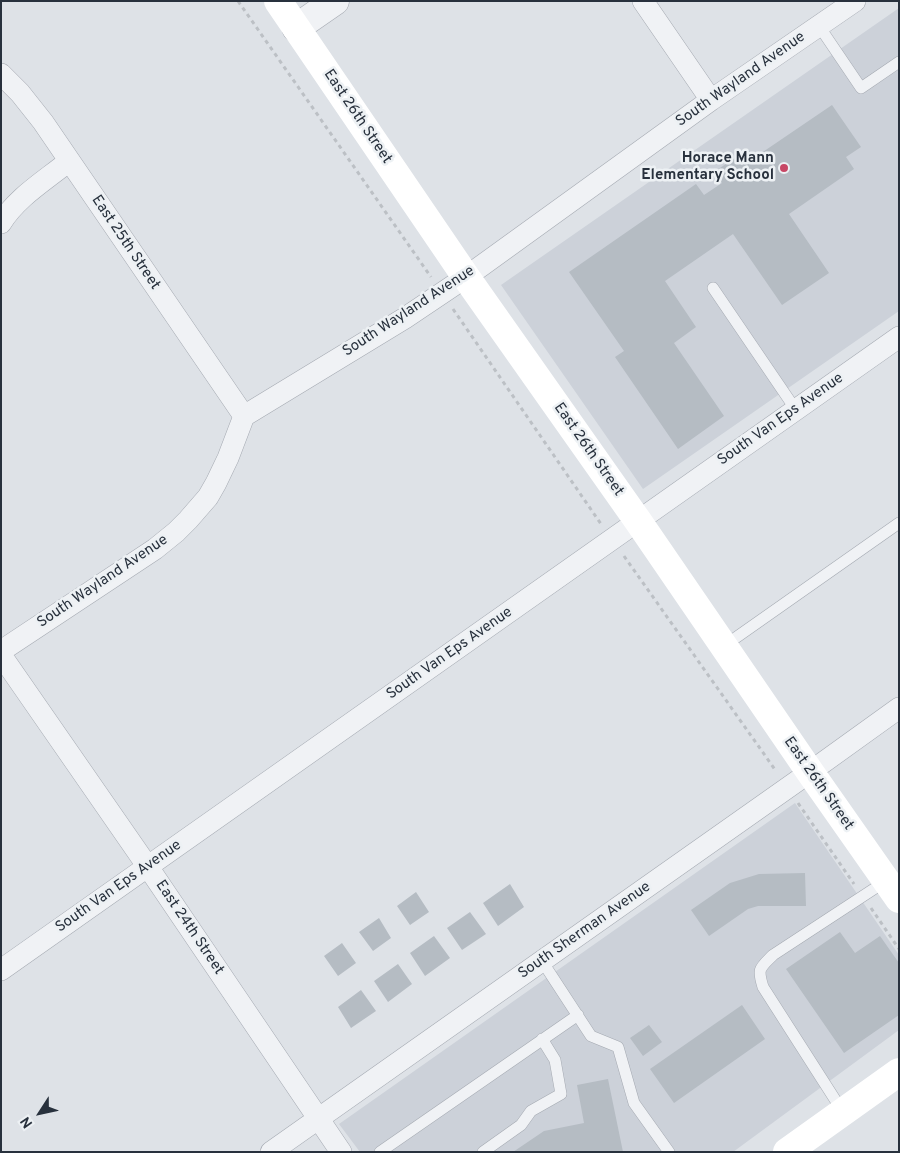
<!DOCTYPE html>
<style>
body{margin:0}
#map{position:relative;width:900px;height:1153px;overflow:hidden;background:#dee2e7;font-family:Overpass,sans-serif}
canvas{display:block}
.frame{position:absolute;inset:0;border:2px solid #28313d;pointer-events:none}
.north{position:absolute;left:15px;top:1088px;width:50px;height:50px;-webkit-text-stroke:4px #edf1f4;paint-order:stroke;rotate:235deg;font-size:14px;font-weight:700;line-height:20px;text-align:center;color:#28313d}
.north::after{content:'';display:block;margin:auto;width:18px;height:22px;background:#28313d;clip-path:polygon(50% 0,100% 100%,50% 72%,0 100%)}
</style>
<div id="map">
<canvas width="900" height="1153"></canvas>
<div class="frame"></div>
<div class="north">N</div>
</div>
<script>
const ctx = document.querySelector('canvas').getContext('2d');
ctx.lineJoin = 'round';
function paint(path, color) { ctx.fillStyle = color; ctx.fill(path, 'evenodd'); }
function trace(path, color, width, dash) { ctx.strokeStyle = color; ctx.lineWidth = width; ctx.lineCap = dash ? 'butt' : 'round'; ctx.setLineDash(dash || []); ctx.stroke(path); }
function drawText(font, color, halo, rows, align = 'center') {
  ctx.font = font + ' Overpass,sans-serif'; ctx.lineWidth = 5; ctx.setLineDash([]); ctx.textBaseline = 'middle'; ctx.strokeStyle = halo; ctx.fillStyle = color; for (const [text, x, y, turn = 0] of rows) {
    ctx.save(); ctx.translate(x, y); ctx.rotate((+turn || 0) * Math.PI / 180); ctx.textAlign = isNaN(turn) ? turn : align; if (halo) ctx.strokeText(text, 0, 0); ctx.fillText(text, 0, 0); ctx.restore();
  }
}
paint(new Path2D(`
 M899 8V311L643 489 501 285Z
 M795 803 899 955V1030L733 1152H360L339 1124Z`), '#ccd1d9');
paint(new Path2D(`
 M832 105 861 147 846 157 854 169 789 214 829 273 782 305 733 234 665 281 696 327 674 343 724 416 678 449 615 357 624 351 569 272 696 184 704 195 722 183 714 172 748 149 754 158Z
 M805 873 806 906H758L748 909 709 936 691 910 730 883 759 874Z
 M510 884 524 907 498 926 483 903Z
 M416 892 429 912 410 925 397 906Z
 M470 912 486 934 462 950 447 928Z
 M379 918 391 938 373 951 359 932Z
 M840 932 855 953 880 936 899 963V1015L844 1053 786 969Z
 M434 936 450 958 425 976 410 953Z
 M342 943 356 963 338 976 324 956Z
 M398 964 412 984 388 1002 374 981Z
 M361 990 376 1011 351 1028 338 1007Z
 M742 1005 765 1039 674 1103 650 1069Z
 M649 1025 662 1042 643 1056 630 1038Z
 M608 1079 623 1152H513L544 1131 584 1123 577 1085Z`), '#b5bcc3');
const service = new Path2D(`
 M819 26 861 88 899 62
 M713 288 796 410
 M724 646 899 523
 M542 961 591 1036 618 1047 634 1103 669 1152
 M843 1112 763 987C757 968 760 968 773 955L886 881
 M380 1152 578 1015
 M483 1152 521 1125 531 1111 561 1094 555 1060 542 1039`);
const minor = new Path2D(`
 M643 1 711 100
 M1 74 20 93 43 122 244 416
 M1 223C17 197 46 180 69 161
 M1 651 155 549 176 532 188 520 208 497 216 483 228 458 244 416 405 318 466 277 711 100 855 1
 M1 655 148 867 341 1152
 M1 970 899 337
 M271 1152 810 772 899 708`);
const tertiary = new Path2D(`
 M296 28 335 1`);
trace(service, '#a4a9b1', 12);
trace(minor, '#a4a9b1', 22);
trace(tertiary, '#a4a9b1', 29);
trace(new Path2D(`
 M238 1 431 277
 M453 309 601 524
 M624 556 776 771
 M798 803 854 884
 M871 908 899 949`), '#bcc0c5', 3, [4, 4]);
trace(service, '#f0f2f5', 11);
trace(minor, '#f0f2f5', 21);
trace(tertiary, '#f0f2f5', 28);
trace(new Path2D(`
 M278 1 466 277 638 521 810 772 899 899
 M787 1152 899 1072`), '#fff', 28);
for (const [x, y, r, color] of [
 [784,168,5,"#c74765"]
]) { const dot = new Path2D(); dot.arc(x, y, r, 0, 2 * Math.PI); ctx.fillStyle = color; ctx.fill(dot); trace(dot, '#edf1f4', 2); }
drawText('15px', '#28313d', '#edf1f4', [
 ["South Wayland Avenue",741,80,-35],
 ["East 26th Street",357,117,56],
 ["East 25th Street",125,243,56],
 ["South Wayland Avenue",409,312,-33],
 ["South Van Eps Avenue",781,420,-35],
 ["East 26th Street",588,450,55],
 ["South Wayland Avenue",103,582,-34],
 ["South Van Eps Avenue",450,654,-35],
 ["East 26th Street",818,784,55],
 ["South Van Eps Avenue",119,887,-35],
 ["East 24th Street",189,928,56],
 ["South Sherman Avenue",585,931,-35]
]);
drawText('bold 15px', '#28313d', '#edf1f4', [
 ["Horace Mann",774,159],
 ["Elementary School",774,176]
], 'right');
</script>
